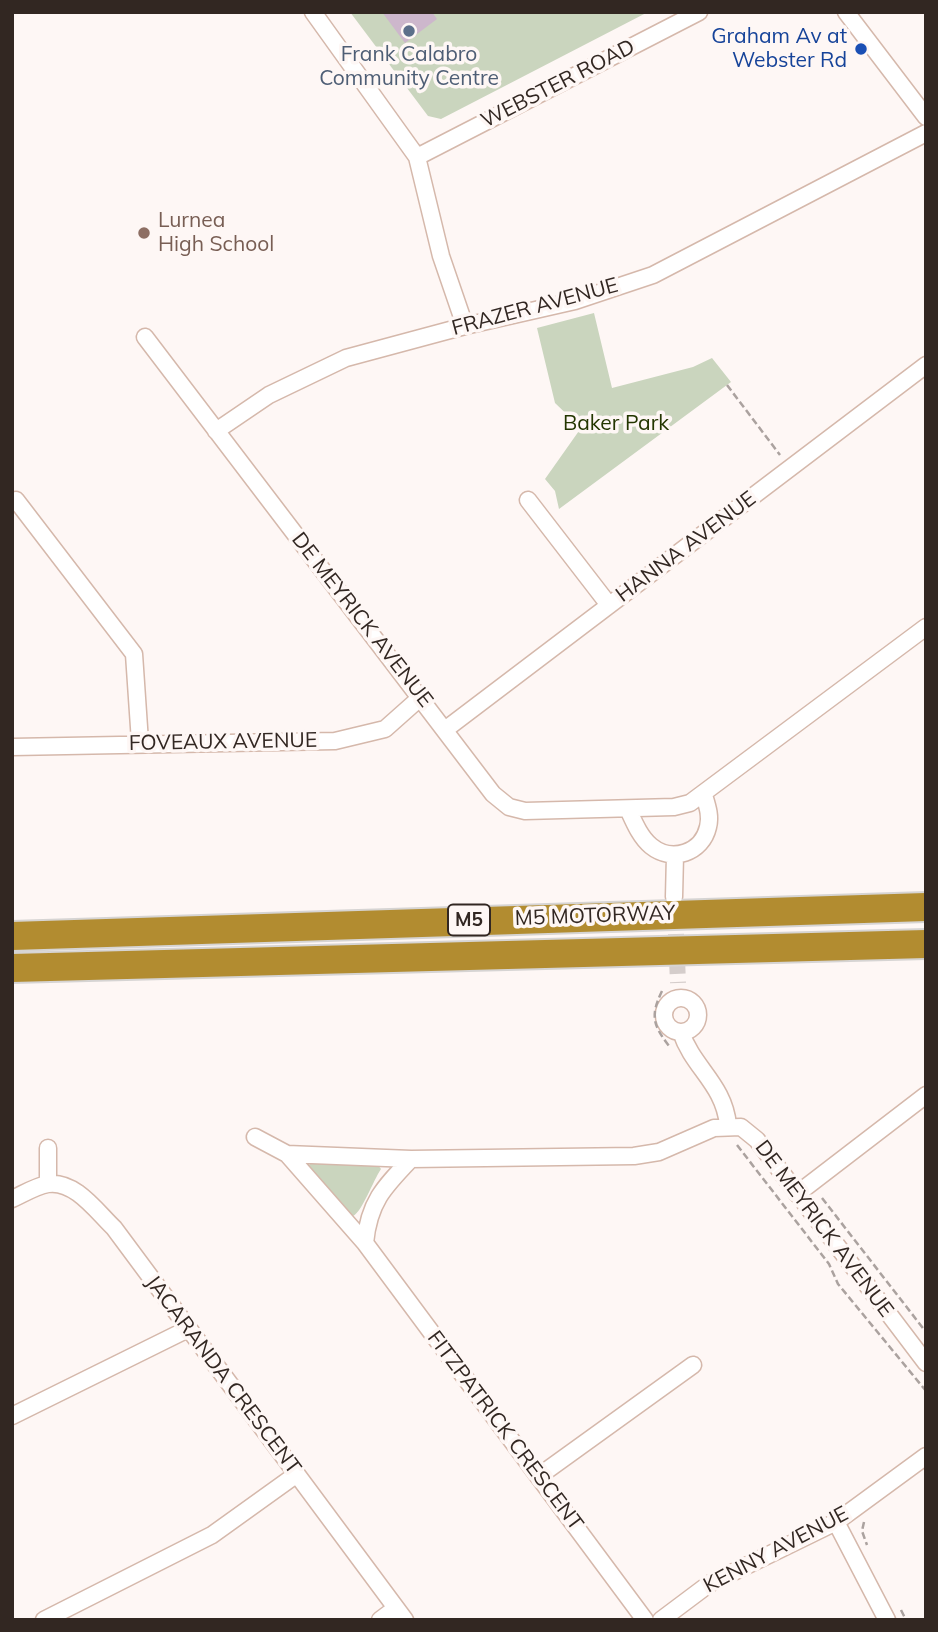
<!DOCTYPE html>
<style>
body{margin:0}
#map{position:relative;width:938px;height:1632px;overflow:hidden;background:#fef7f5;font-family:Mulish,sans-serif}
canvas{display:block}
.frame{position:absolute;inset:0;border:14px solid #322722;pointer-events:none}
</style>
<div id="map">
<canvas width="938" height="1632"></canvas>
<div class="frame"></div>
</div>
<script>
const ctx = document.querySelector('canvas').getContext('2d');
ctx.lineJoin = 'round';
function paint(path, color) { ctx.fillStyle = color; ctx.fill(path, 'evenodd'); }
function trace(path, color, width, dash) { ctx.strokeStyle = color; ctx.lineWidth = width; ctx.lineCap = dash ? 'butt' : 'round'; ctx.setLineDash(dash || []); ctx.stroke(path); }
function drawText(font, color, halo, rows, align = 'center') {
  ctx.font = font + ' Mulish,sans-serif'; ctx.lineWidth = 7; ctx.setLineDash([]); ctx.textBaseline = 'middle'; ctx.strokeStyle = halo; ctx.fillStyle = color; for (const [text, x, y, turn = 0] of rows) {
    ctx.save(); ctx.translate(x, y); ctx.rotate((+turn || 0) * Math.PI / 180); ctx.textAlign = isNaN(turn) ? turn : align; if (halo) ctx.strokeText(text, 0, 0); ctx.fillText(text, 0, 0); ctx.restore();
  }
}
paint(new Path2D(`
 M350 12H648L441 119 428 116Z
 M594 313 612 388 693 367 712 358 731 382 559 509 555 491 545 479 581 428 555 403 537 328Z
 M310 1163 378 1165 381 1169C373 1181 362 1212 353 1216L348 1215 308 1168Z`), '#cad5be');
paint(new Path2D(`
 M382 12H432L437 19 405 43Z`), '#cdb7cc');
trace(new Path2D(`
 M675 910 678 983`), '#d5cdcb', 16, [16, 8]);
const street = new Path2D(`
 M313 12 417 157 441 256 465 326
 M846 12 926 117
 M417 157 699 12
 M145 337 493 794 509 807 525 811 674 807 690 803 926 627
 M216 431 269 395 346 358 465 326 575 301 653 275 926 133
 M528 500 609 605
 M12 502 16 500 134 654 140 742
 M446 729 926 365
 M12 747 335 741 385 729 421 697
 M628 809C634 822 640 837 651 846 672 863 702 853 708 827 711 816 707 805 704 795
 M674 897 675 855
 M664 1015a17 17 0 1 1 34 0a17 17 0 1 1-34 0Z
 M681 1032C693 1068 724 1084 728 1125
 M255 1137 287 1154 411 1159 634 1156 659 1152 714 1128 741 1127 757 1140 926 1363
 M48 1148V1184
 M287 1154 365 1243
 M411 1159C384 1187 369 1202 365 1243L645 1620
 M797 1194 926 1095
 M12 1199C23 1194 36 1186 48 1184 75 1180 97 1212 114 1228L405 1620
 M12 1416 188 1329
 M539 1476 693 1365
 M836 1522 887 1620
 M44 1620 212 1535 297 1474
 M380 1620 396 1608
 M661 1620 709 1584 836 1522 926 1456`);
const highway = new Path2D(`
 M12 936 926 907
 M12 968 926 944`);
trace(street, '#d5b8ab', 19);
trace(highway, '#d6d4d3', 32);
trace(new Path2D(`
 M727 385 780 455
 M662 991C650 1016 653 1025 669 1046
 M737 1145 829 1264 838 1284 926 1391
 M822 1198 926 1332
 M864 1522 862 1531 867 1545
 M901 1610 906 1620`), '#aba29f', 2.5, [7, 3.5]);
trace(street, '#fff', 16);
trace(highway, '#b28c30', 28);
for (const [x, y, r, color] of [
 [409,31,7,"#5c6f8a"],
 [861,49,7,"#1a4fb4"],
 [144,233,7,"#8d6e63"]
]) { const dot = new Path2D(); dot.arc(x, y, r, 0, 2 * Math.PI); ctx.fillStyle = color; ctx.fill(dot); trace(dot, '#fef7f5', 2.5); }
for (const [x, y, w] of [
 [469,920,42]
]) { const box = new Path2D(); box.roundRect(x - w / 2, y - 15.5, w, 31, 5); ctx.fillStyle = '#fef7f5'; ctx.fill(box); trace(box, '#322722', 2); }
drawText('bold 19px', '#322722', null, [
 ["M5",469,920]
]);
drawText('21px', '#164399', '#fef7f5', [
 ["Graham Av at",847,37],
 ["Webster Rd",847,61]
], 'right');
drawText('21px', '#4e5e75', '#fef7f5', [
 ["Frank Calabro",409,55],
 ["Community Centre",409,79]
]);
drawText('21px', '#322722', '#fef7f5', [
 ["WEBSTER ROAD",558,84,-27],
 ["FRAZER AVENUE",535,307,-15],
 ["HANNA AVENUE",686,547,-37],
 ["DE MEYRICK AVENUE",362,620,52],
 ["FOVEAUX AVENUE",223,742,-1],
 ["M5 MOTORWAY",595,916,-2],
 ["DE MEYRICK AVENUE",824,1229,53],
 ["JACARANDA CRESCENT",223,1375,53],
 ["FITZPATRICK CRESCENT",505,1431,53],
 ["KENNY AVENUE",776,1550,-28]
]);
drawText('21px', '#785e54', '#fef7f5', [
 ["Lurnea",158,221],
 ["High School",158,245]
], 'left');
drawText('21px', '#233600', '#fef7f5', [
 ["Baker Park",616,424]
]);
</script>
